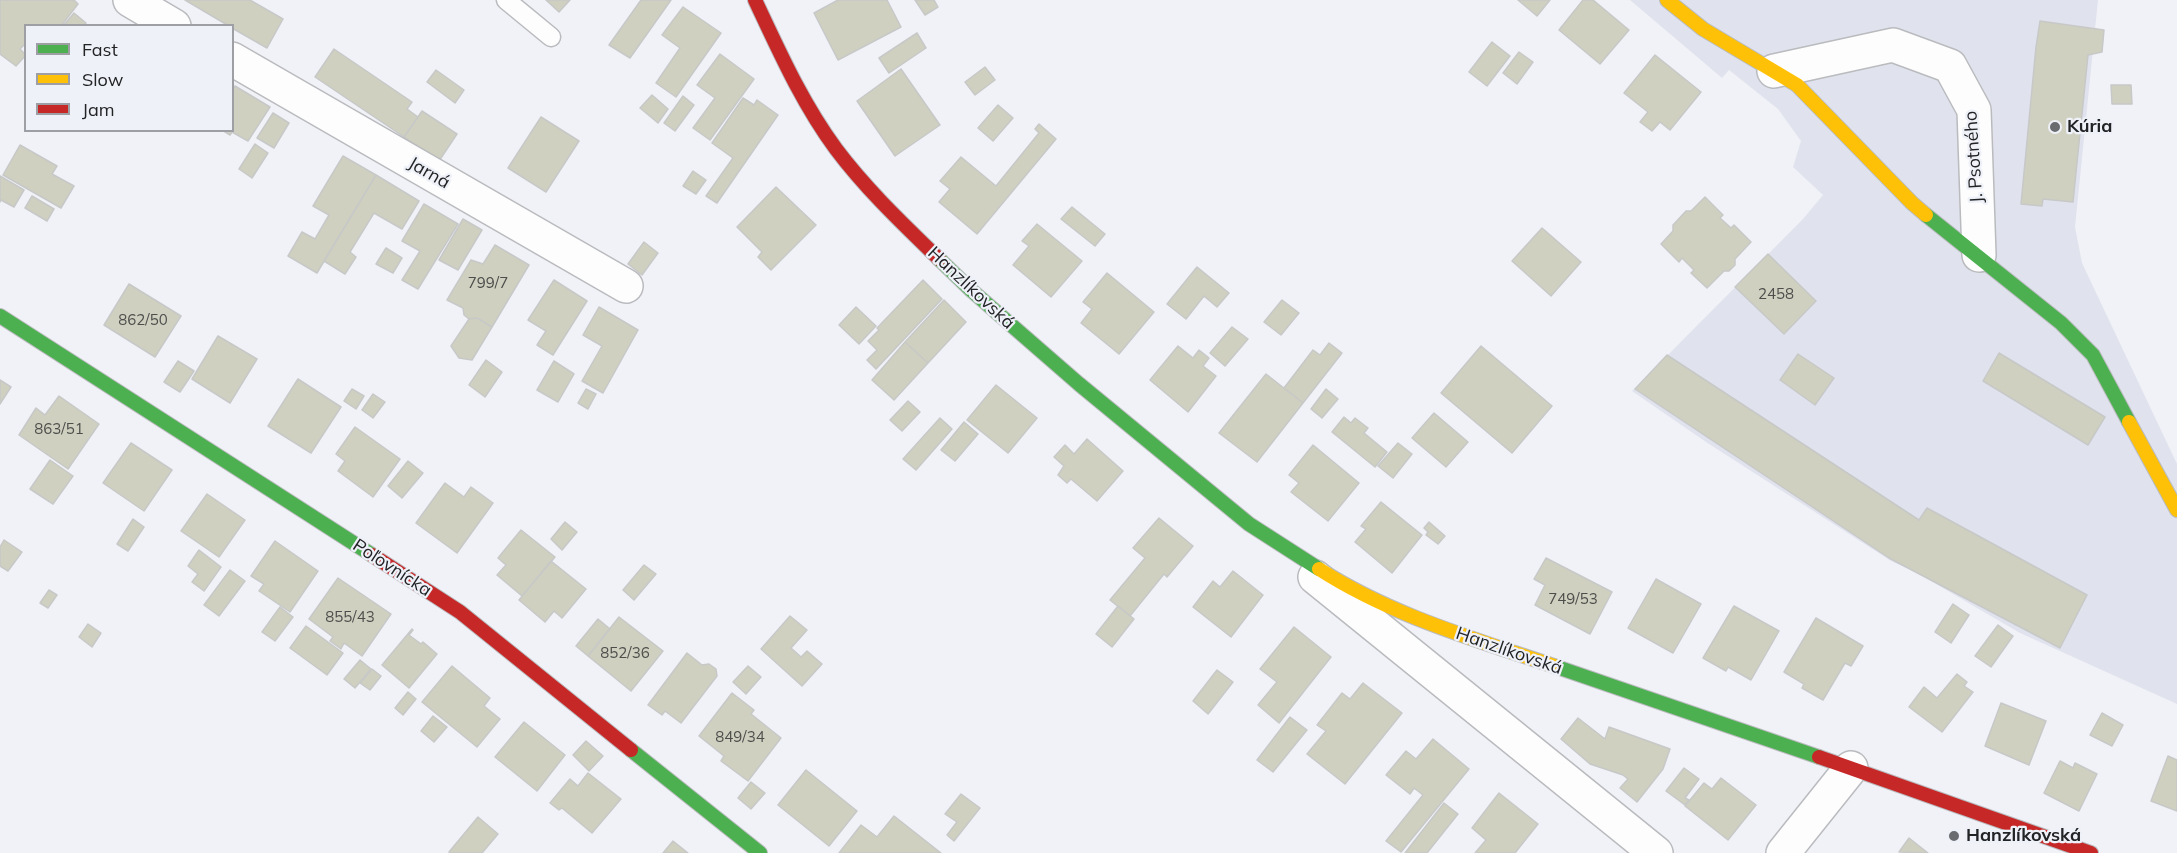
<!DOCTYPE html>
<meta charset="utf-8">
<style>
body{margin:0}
#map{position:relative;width:2177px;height:853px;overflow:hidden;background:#f1f2f7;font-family:Mulish,sans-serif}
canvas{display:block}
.legend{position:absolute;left:24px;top:24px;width:210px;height:108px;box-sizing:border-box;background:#eff1f9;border:2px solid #9d9fa4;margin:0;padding:8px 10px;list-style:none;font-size:18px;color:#222325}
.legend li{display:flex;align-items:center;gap:12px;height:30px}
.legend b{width:30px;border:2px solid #9d9fa4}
</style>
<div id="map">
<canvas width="2177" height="853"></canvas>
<ul class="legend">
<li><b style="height:8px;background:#4caf50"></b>Fast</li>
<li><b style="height:8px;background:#ffc107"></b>Slow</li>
<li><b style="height:8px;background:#c62828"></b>Jam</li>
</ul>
</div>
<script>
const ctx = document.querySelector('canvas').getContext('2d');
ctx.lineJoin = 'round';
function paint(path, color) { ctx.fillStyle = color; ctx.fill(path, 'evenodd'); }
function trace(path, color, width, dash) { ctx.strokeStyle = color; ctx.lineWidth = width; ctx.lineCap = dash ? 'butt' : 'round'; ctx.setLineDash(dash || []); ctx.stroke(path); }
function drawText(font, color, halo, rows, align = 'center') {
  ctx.font = font + ' Mulish,sans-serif'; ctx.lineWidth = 4.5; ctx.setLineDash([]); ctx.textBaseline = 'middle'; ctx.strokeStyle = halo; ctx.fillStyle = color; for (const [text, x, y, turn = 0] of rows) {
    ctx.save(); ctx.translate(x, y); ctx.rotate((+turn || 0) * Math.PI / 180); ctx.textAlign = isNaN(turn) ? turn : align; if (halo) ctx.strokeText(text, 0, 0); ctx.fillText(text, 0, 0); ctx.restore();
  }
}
paint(new Path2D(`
 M1630 0H2098L2075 227 2082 263 2177 464V704L2020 633 1917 573 1891 561 1706 442 1632 391 1803 219 1823 195 1793 167 1801 141 1778 109 1729 70 1722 78Z`), '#e0e3ed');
const building = new Path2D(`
 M0 0H74L78 4 61 26H26V43L20 49 26 55 16 66 0 54Z
 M185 0H250L283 19 267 48 232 28V26H229Z
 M546 0H570L559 12Z
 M641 0H671L630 58 609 45Z
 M838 0H887L901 27 838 60 814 13Z
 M915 0H934L938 7 925 15Z
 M1518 0H1550L1537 16Z
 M1583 0H1593L1629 30 1600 64 1559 30Z
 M683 7 721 33 676 97 656 83 680 48 662 35Z
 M74 13 86 23 84 26H63Z
 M2040 21 2104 30 2102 52 2088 55 2073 202 2043 199 2042 206 2021 204 2036 47Z
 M917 33 926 48 889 73 879 58Z
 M1492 42 1510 56 1487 86 1469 72Z
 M334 49 412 102 407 109 418 117 404 137 315 77Z
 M1519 52 1533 62 1517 84 1503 73Z
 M720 54 754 79 710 140 693 128 715 98 697 85Z
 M1655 55 1701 92 1670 130 1660 122 1652 131 1640 122 1648 112 1624 93Z
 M985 67 995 80 975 95 965 82Z
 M901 69 940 125 895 156 857 101Z
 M436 70 464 90 455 103 427 82Z
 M2111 85H2131L2132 104H2112Z
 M235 86 270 107 248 141 232 132 230 135 222 130H232V90Z
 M652 95 668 109 658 123 640 108Z
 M683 96 694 105 675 131 664 123Z
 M743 98 754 105 757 100 778 115 717 203 706 196 733 158 712 143Z
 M998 105 1013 118 993 141 978 128Z
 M422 111 457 134 439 161 404 137Z
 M273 113 289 123 274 148 257 138Z
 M541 117 579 141 546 192 508 168Z
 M1039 124 1056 139 977 234 939 202 950 189 940 181 961 157 996 186 1039 133 1035 129Z
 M255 144 268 153 252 178 239 169Z
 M20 145 57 166 52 174 74 186 61 208 3 175Z
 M343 156 376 175 317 273 288 256 302 232 315 239 329 215 313 206Z
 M693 171 706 180 696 194 683 186Z
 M376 175 419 201 402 229 374 213 350 252 356 257 345 274 324 261Z
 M0 176 24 190 14 207 1 200 0 202Z
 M776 187 816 225 771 270 758 257 762 252 737 227Z
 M32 196 54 209 47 221 25 208Z
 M1705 197 1723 215 1720 218 1731 228 1734 225 1751 242 1735 259V265L1729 271H1724L1707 288 1691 273 1694 270 1682 258 1679 262 1661 244 1673 231V225L1686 211H1691Z
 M424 204 458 224 418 289 402 280 420 251 402 241Z
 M1072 207 1105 234 1095 246 1061 219Z
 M463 219 482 230 458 270 439 260Z
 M1037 224 1082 261 1051 297 1013 265 1029 246 1022 241Z
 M1542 228 1581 262 1551 296 1512 261Z
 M644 242 658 253 642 275 628 264Z
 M495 245 529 265 492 327 477 318 469 319 464 315 463 308 447 300 471 260 483 264Z
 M386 248 402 258 393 273 376 264Z
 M1768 254 1816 301 1784 334 1735 287Z
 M1197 267 1229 293 1217 307 1204 296 1186 319 1167 304Z
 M1107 273 1154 312 1119 354 1081 323 1092 309 1083 302Z
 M554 280 587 301 553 355 537 345 546 331 528 320Z
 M923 280 942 299 876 369 867 360 877 350 868 341 879 330 877 328Z
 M129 284 181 316 155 357 104 325Z
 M944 300 966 322 928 363 905 342Z
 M1282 300 1299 313 1281 335 1264 322Z
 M599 307 638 330 603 393 582 381 602 346 583 335Z
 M856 307 876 326 859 344 839 325Z
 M477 318 492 327 472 360 459 358 451 346 469 319Z
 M1232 327 1248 339 1225 366 1210 353Z
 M218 336 257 359 230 403 192 379Z
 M905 342 928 363 894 400 872 380Z
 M1329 343 1342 353 1303 403 1284 388 1313 350 1320 355Z
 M1178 346 1193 358 1199 350 1209 358 1203 366 1216 376 1188 412 1150 380Z
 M1481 346 1552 406 1512 453 1441 393Z
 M1999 353 2105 417 2088 445 1983 381Z
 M1798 354 1834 378 1815 405 1780 380Z
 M1667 355 1919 520 1927 508 2087 595 2060 648 1889 558 1635 389Z
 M486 360 502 372 485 397 469 385Z
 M178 361 194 371 180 392 164 382Z
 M554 361 574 374 558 402 537 390Z
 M1266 374 1303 403 1257 462 1219 433Z
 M298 379 341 407 311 453 268 426Z
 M0 380 11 387 0 404Z
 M996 385 1037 418 1008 453 967 420Z
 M352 389 364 396 356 409 344 401Z
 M586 389 596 394 588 409 578 403Z
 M1326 389 1338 399 1322 418 1311 409Z
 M373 394 385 402 373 418 362 410Z
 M59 396 99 424 68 469 19 435 36 408 45 415Z
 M908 401 920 412 902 431 890 420Z
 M1434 413 1468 442 1446 467 1412 438Z
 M1344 417 1351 423 1355 418 1368 428 1364 433 1387 452 1375 467 1332 432Z
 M940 418 952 429 916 470 903 459Z
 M964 422 978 434 955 461 941 450Z
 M355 427 400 459 373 497 338 471 345 461 336 454Z
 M1087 439 1123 471 1097 501 1071 479 1067 483 1058 475 1064 466 1054 457 1065 445 1074 454Z
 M131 443 172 470 144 511 103 483Z
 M1398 443 1412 454 1393 478 1378 466Z
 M1313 445 1359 483 1328 521 1291 492 1299 483 1289 475Z
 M50 460 73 476 53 504 30 489Z
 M408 461 423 473 402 498 388 486Z
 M445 483 464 497 471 487 493 503 457 553 416 523Z
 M207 494 245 520 219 557 181 531Z
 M1381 502 1422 535 1392 573 1355 542 1366 529 1361 526Z
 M1159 518 1193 546 1167 577 1164 574 1130 616 1110 600 1145 558 1133 548Z
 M133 519 144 527 128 551 117 544Z
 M565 522 577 532 562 550 551 539Z
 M1429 522 1445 536 1438 544 1426 535 1428 532 1424 528Z
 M521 530 555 557 522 596 497 575 506 565 498 558Z
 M4 540 22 552 8 571 0 566V547Z
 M275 541 318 571 290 612 259 591 264 584 251 576Z
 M199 550 221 567 204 591 192 582 198 574 188 566Z
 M1546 558 1612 592 1590 634 1535 605 1545 585 1534 579Z
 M551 561 586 589 562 618 554 611 545 622 519 600Z
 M644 565 656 574 634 600 623 590Z
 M230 570 245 581 219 616 204 605Z
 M1233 571 1263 595 1231 637 1193 607 1213 581 1220 587Z
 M338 578 391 614 362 656 344 643 341 649 330 641 333 637 309 619Z
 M1656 579 1701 604 1673 653 1628 628Z
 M49 590 57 595 48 608 40 603Z
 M1953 604 1969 615 1951 643 1935 632Z
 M1118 606 1134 619 1112 647 1096 634Z
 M1734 606 1779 631 1751 680 1728 667 1726 671 1703 658Z
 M280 607 293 617 275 641 262 632Z
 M790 616 807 630 791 648 801 657 807 651 822 664 802 686 761 649Z
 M619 617 663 651 631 691 588 656Z
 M1816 618 1863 646 1851 666 1845 663 1823 700 1802 688 1804 684 1784 672Z
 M598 619 610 629 588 656 576 646Z
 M88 624 101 633 92 647 79 637Z
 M1998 625 2013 636 1991 667 1975 656Z
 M306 626 343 653 327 675 290 648Z
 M1294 627 1331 657 1279 723 1258 705 1277 682 1260 669Z
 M412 629 413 630 409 635 421 644 423 642 437 654 409 688 382 665Z
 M687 653 702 665 709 664 716 669 717 676 681 723 665 711 662 715 648 705Z
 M360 660 371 669 355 688 344 679Z
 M452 666 490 698 484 706 500 719 477 747 422 702Z
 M748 666 761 677 746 694 733 682Z
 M372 669 381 676 370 690 360 683Z
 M1217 670 1233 682 1208 714 1193 701Z
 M1957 674 1967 682 1964 686 1973 692 1942 732 1909 707 1924 687 1937 698Z
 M1363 683 1402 713 1345 784 1307 754 1326 731 1317 725 1342 693 1350 699Z
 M408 692 416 699 403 715 395 708Z
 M732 693 754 710 751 714 781 738 748 781 721 761 724 756 699 736Z
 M2001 703 2046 721 2029 765 1985 746Z
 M2102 713 2123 725 2112 746 2090 735Z
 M433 716 447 727 434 742 421 731Z
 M1290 717 1307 730 1273 772 1257 760Z
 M1578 718 1605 739 1609 727 1670 749 1663 769 1637 802 1620 788 1628 779 1623 775 1590 764 1561 739Z
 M524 722 565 755 537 791 495 757Z
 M1433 739 1469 769 1401 852 1386 841 1423 795 1414 788 1410 794 1386 775 1406 751 1416 759Z
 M586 741 603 756 589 771 573 755Z
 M2168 756 2177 760V811L2151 801Z
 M2060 761 2073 768 2075 763 2097 774 2079 811 2044 793Z
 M1684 768 1699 779 1685 798 1689 800 1685 805 1666 791Z
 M806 770 857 811 829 846 778 805Z
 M588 773 621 799 592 833 562 808 559 810 550 803 570 779 578 786Z
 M1721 778 1756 805 1728 840 1685 806 1704 783 1712 789Z
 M751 782 765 793 751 809 738 798Z
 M1499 793 1538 824 1515 853H1475L1486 840 1472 828Z
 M961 794 980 808 954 841 947 835 957 822 945 814Z
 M1444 803 1458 814 1427 853H1405Z
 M894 816 941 853H839L861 825 877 837Z
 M478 817 498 834 482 853H450L449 852Z
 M1909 838 1928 853 1899 852Z
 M673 841 688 853H663Z`);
paint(building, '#cfd0bf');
trace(building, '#c7c8c8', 1.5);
const lane = new Path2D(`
 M506 0 551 37`);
const street = new Path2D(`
 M130 0 174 26
 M232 59 626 286
 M1774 71 1893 45 1950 66 1974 110 1979 255
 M1315 577 1656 853
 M1783 853 1851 768`);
const fast = new Path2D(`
 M1926 215 2061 323 2093 355 2129 422
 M939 259 971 290 1079 384 1249 524 1319 569
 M0 316 372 555
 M1554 666 1819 757
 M631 750 760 853`);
const slow = new Path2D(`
 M1667 0 1703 29 1797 85 1912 203 1926 215
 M2129 422 2177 510
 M1319 569C1390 615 1474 639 1554 666`);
const jam = new Path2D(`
 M755 0C779 51 802 103 836 149 866 189 903 224 939 259
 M372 555 460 612 631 750
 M1819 757 2091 853`);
trace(lane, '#babbbe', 21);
trace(street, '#babbbe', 36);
trace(fast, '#babbbe', 16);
trace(slow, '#babbbe', 16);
trace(jam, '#babbbe', 16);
trace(lane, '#fdfdfe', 18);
trace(street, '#fdfdfe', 33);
trace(fast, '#4caf50', 14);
trace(slow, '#ffc107', 14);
trace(jam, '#c62828', 14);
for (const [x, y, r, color] of [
 [2055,127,6,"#6a6b6e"],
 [1954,836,6,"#6a6b6e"]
]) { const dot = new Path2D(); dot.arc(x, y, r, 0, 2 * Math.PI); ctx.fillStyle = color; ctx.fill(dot); trace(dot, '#eff1f9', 2); }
drawText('15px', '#4d4e4c', null, [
 ["799/7",488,283],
 ["2458",1776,294],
 ["862/50",143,320],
 ["863/51",59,429],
 ["749/53",1573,599],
 ["855/43",350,617],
 ["852/36",625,653],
 ["849/34",740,737]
]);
drawText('bold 18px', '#222325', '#eff1f9', [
 ["Kúria",2067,127],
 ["Hanzlíkovská",1966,836]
], 'left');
drawText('18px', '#222325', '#eff1f9', [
 ["J. Psotného",1974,157,-94],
 ["Jarná",429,173,30],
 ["Hanzlíkovská",971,288,43],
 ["Poľovnícka",392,568,33],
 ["Hanzlíkovská",1509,651,19]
]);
</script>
